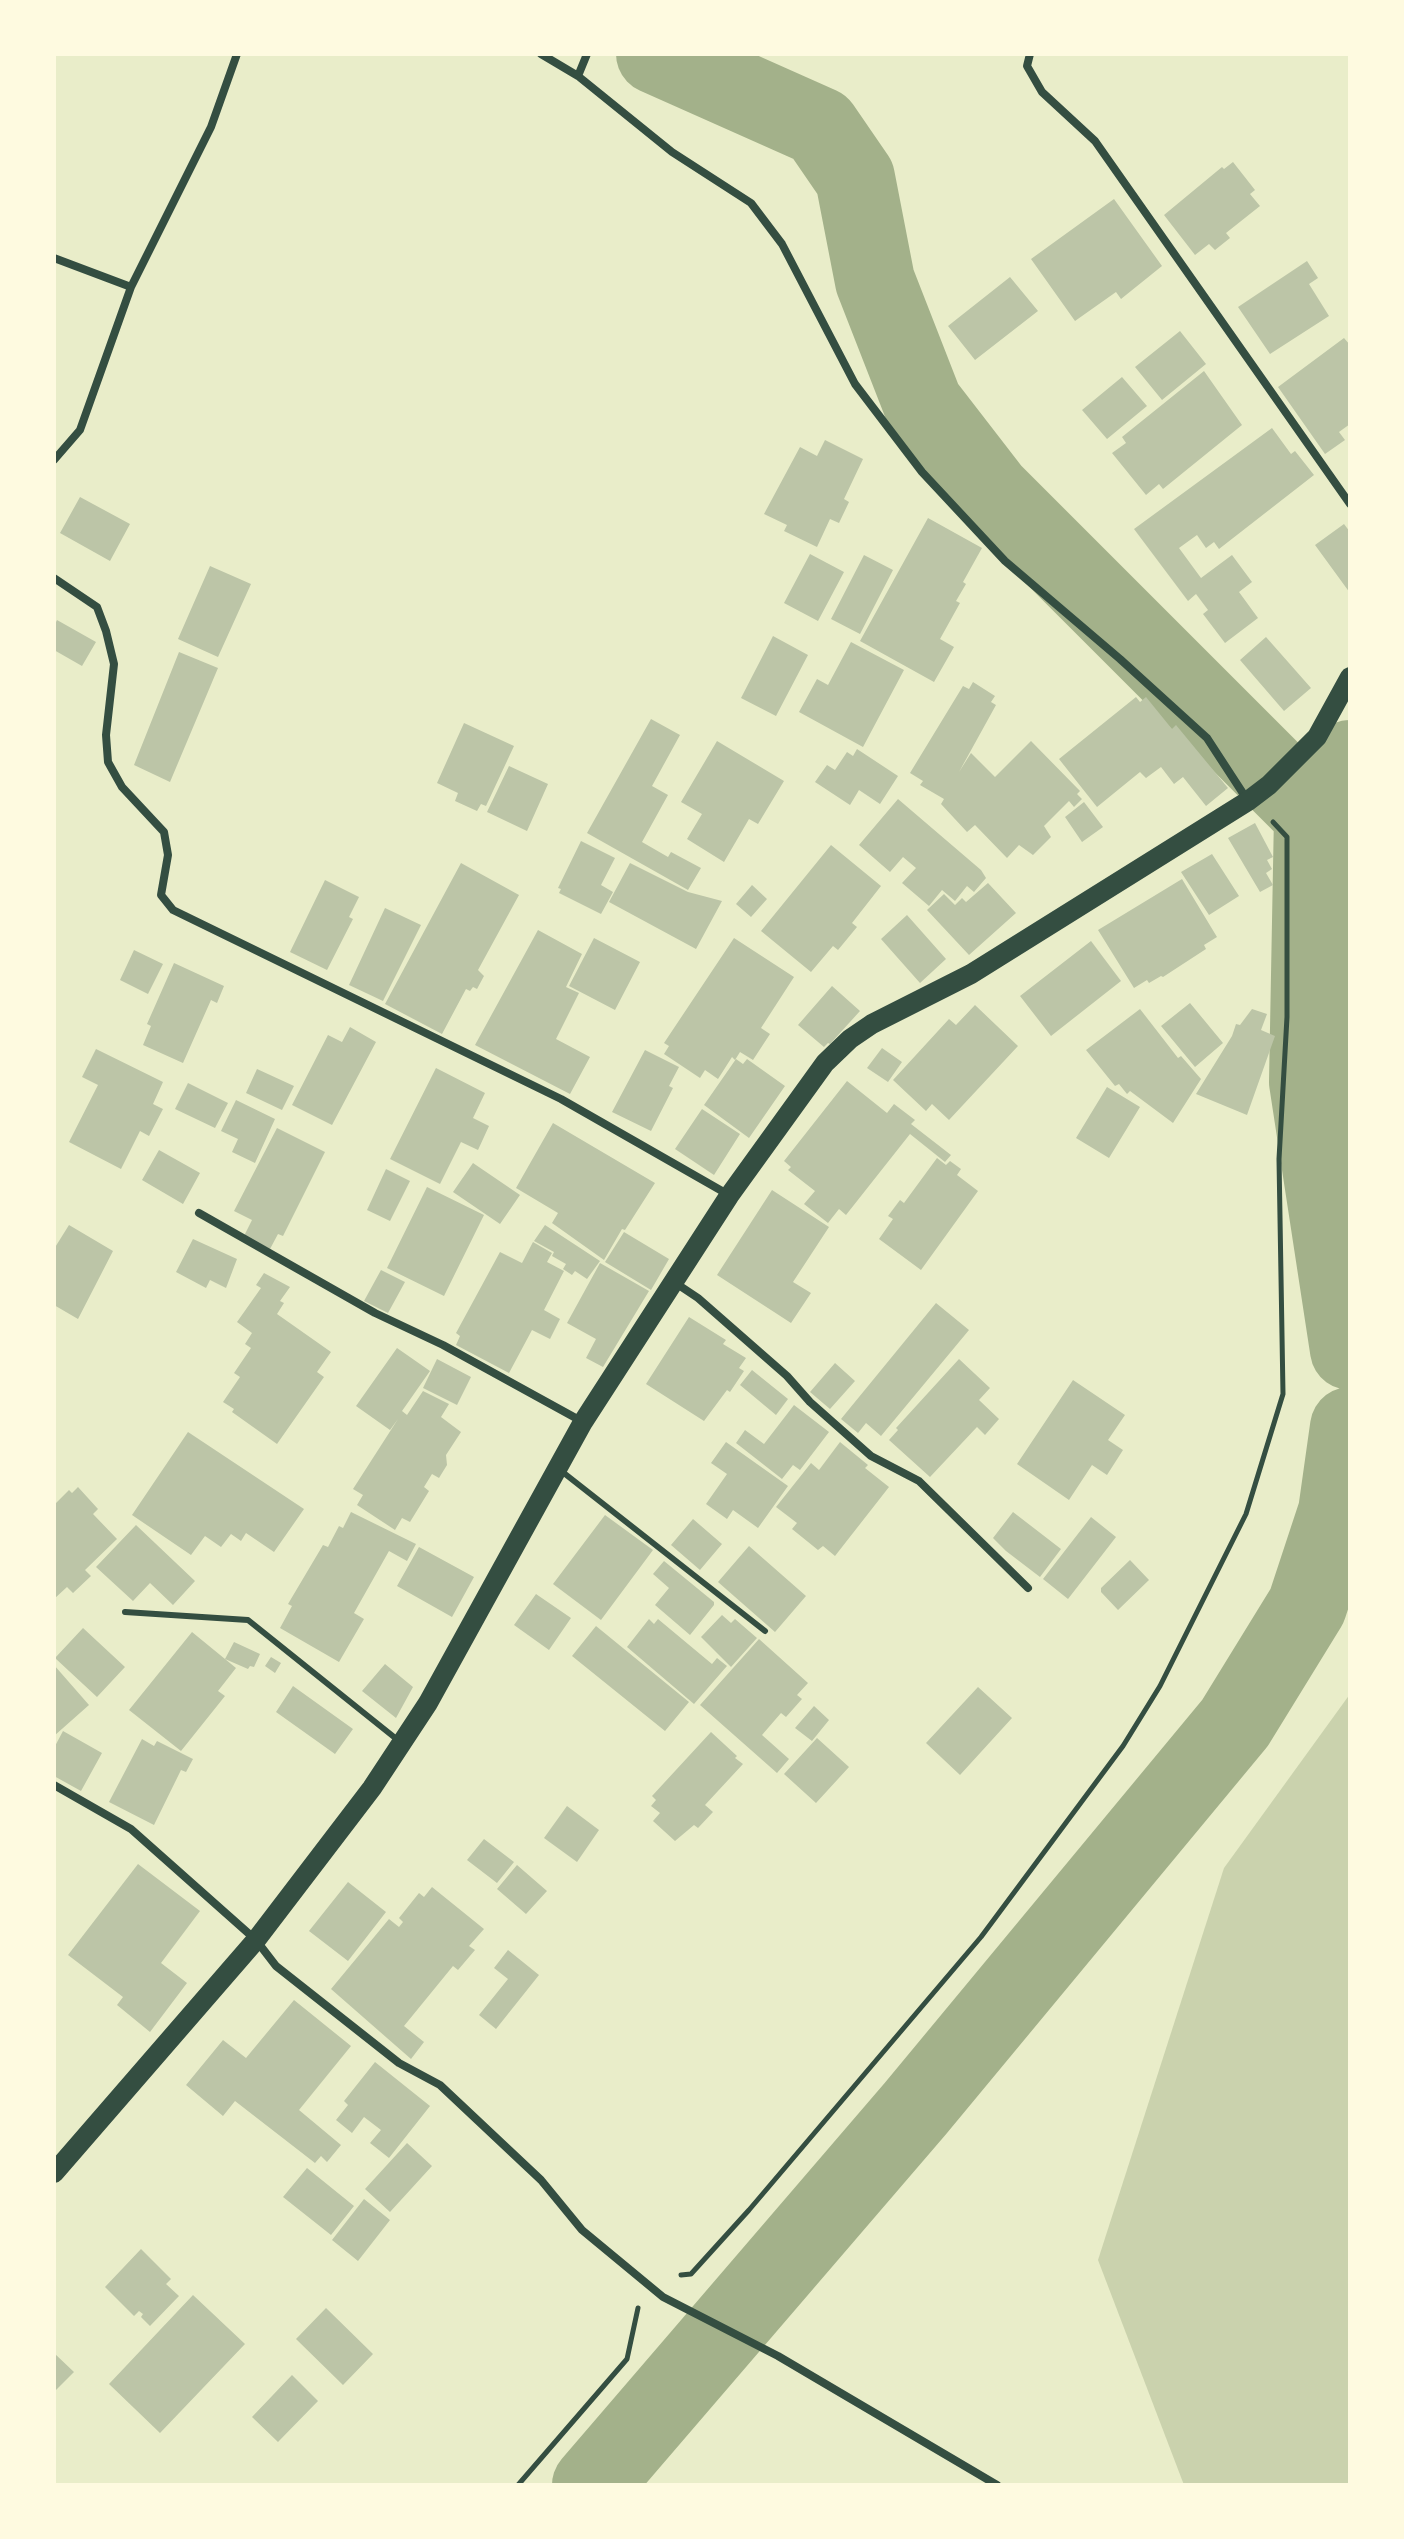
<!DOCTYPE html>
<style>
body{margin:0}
#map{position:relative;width:1404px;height:2539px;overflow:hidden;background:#e9edc9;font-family:"Source Sans 3",sans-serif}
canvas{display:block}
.frame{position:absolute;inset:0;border:56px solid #fefae0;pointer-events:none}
</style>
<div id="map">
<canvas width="1404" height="2539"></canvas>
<div class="frame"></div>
</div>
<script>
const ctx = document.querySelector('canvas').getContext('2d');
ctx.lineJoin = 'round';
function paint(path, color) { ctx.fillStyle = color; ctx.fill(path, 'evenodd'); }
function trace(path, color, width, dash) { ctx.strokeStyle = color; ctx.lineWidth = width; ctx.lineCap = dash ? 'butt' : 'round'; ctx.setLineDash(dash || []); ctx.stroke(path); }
paint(new Path2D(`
 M1350 1694V2485H1184L1098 2260 1224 1868Z`), '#cad2ad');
trace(new Path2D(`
 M656 54 820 127 855 178 875 281 923 404 991 492 1314 815
 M1350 760 1314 815 1309 1082 1350 1350
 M592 2485 915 2109 1235 1723 1307 1606 1338 1512 1350 1427`), '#a3b18a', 80);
paint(new Path2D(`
 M1233 162 1255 190 1250 194 1260 206 1226 233 1230 238 1215 250 1209 244 1195 255 1164 215 1222 167 1224 169Z
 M1114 199 1162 266 1121 299 1116 292 1075 321 1031 259Z
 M1307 261 1318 278 1309 284 1329 316 1270 354 1238 307Z
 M1010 277 1038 311 975 360 948 326Z
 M1180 331 1206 364 1162 400 1135 367Z
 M1344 338 1350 345V424L1339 432 1345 440 1325 454 1278 387Z
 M1204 371 1242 425 1163 489 1159 484 1146 495 1112 453 1126 443 1122 437Z
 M1122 377 1147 406 1107 439 1082 410Z
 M1272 428 1291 454 1295 451 1314 475 1219 549 1214 542 1206 548 1197 535 1179 548 1201 578 1232 555 1252 582 1239 592 1258 618 1225 643 1203 614 1208 610 1196 594 1188 601 1134 529Z
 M825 440 863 459 844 499 849 502 839 523 830 519 817 547 784 531 787 525 764 514 800 447 817 456Z
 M80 497 130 524 110 561 60 533Z
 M928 518 982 548 963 582 966 584 956 601 960 603 940 639 954 647 934 682 860 641Z
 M1344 524 1350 532V593L1315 545Z
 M810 554 844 572 818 621 784 603Z
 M864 555 893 570 860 634 831 619Z
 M210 566 251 584 218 657 178 639Z
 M57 620 96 642 82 666 54 650V626Z
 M773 636 808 655 776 716 741 698Z
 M1266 637 1311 688 1284 711 1240 660Z
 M851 642 904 670 863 747 799 712 817 679 828 685Z
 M179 652 218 668 170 782 134 765Z
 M973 682 995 696 991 702 996 705 959 772 971 753 995 777 1031 741 1080 791 1077 794 1082 799 1074 807 1069 801 1044 826 1051 837 1033 855 1019 845 1007 858 975 825 967 832 941 804 944 799 920 785 923 781 910 773 963 686 969 689Z
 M1136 697 1140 702 1146 697 1172 729 1176 725 1228 788 1206 806 1183 777 1174 784 1161 767 1146 778 1140 772 1097 807 1059 759Z
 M651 719 680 735 652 786 668 795 642 842 668 857 671 852 701 868 688 890 587 833Z
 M464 723 514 746 486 806 481 804 477 811 455 801 458 793 437 783Z
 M717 741 784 781 758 824 749 819 724 862 687 839 702 814 681 802Z
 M857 749 898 776 880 804 859 790 850 805 815 782 827 765 835 770 847 752 853 756Z
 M509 766 548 784 527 831 487 812Z
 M898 799 981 870 986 878 974 892 967 886 955 901 942 890 929 906 902 883 916 868 903 857 890 872 859 845Z
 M1084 802 1103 827 1082 842 1065 817Z
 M1255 823 1273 857 1267 860 1272 869 1266 873 1273 885 1260 892 1228 838Z
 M581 841 615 858 601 885 613 892 601 914 559 893 561 889 558 888Z
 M831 845 881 886 852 923 857 927 838 950 833 946 811 972 761 931Z
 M1212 854 1239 896 1209 915 1181 872Z
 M461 863 519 895 478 970 484 976 477 989 473 987 470 991 466 989 442 1034 385 1004Z
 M630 863 688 892 722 901 696 949 609 902Z
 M1182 879 1217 937 1204 945 1206 949 1163 977 1161 976 1149 983 1147 980 1134 988 1098 930Z
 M325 880 359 897 349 917 353 919 327 970 290 952Z
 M988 883 1016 913 969 955 927 910 944 894 955 905 962 898 966 902Z
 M752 885 767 899 751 917 736 904Z
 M385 908 421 925 383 1001 349 985Z
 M907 915 946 959 920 983 881 939Z
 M538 930 582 954 566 987 579 993 556 1039 590 1057 570 1094 475 1045Z
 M594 938 640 962 615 1010 569 986Z
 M734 938 794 977 761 1028 770 1034 753 1060 740 1052 735 1060 732 1057 718 1079 705 1070 700 1078 664 1054 669 1046 664 1043Z
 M1091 941 1121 981 1051 1036 1020 996Z
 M134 950 163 964 148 994 120 980Z
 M174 963 224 986 217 1003 211 1000 183 1063 143 1045 151 1026 147 1024Z
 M832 986 860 1011 830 1044 828 1043 824 1047 798 1025Z
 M1190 1003 1223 1043 1195 1067 1161 1026Z
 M975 1005 1018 1046 949 1120 932 1104 926 1111 893 1080 949 1019 956 1025Z
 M1140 1009 1178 1058 1181 1056 1201 1079 1173 1123 1130 1091 1127 1094 1119 1084 1115 1086 1086 1050Z
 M1252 1009 1267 1014 1261 1030 1275 1036 1247 1115 1196 1094 1232 1036 1236 1024 1240 1025Z
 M350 1027 376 1042 332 1125 292 1105 328 1035 342 1042Z
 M882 1048 902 1062 888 1082 867 1068Z
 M96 1049 163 1082 153 1104 163 1109 149 1136 140 1131 121 1169 69 1142 98 1085 82 1077Z
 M645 1050 679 1067 669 1086 673 1088 651 1131 612 1112Z
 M736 1059 743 1064 747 1059 785 1086 749 1138 704 1105Z
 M436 1068 485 1093 473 1118 489 1126 478 1150 461 1142 440 1184 390 1159Z
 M257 1069 294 1086 282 1110 246 1093Z
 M847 1081 887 1113 894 1104 915 1120 911 1124 951 1155 945 1162 910 1134 846 1215 839 1209 828 1223 804 1204 815 1191 788 1170 791 1167 784 1161Z
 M188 1083 228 1103 215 1128 175 1109Z
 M1107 1087 1140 1107 1109 1158 1076 1138Z
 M236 1100 275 1119 255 1163 232 1152 238 1139 221 1131Z
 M702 1109 740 1134 714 1175 675 1149Z
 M553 1123 655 1183 625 1230 622 1229 604 1260 552 1223 558 1213 516 1188Z
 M277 1128 325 1152 283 1236 278 1234 270 1249 244 1236 252 1220 234 1211Z
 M159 1150 200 1173 183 1204 142 1180Z
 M937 1158 946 1165 950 1161 961 1169 957 1175 978 1191 921 1270 879 1239 893 1219 888 1216 900 1200 904 1203Z
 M473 1163 520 1195 500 1224 453 1192Z
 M386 1169 410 1181 390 1221 367 1210Z
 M427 1187 484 1215 444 1296 387 1268Z
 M772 1190 829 1227 793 1282 811 1293 791 1323 717 1275Z
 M69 1225 113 1251 78 1319 54 1305V1249Z
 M545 1225 600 1261 587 1279 575 1271 572 1275 563 1269 566 1264 552 1256 554 1252 534 1241Z
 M624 1232 669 1259 651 1290 605 1262Z
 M193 1239 237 1259 226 1288 210 1280 206 1288 176 1272Z
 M533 1242 552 1253 547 1262 564 1271 544 1310 560 1319 550 1339 532 1330 509 1373 456 1345 460 1336 456 1333 500 1252 522 1263Z
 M600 1263 649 1291 603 1367 586 1358 596 1339 567 1323Z
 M381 1270 405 1282 388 1313 364 1301Z
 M264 1273 290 1287 280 1301 284 1303 277 1314 331 1352 317 1372 324 1377 277 1444 232 1412 234 1409 223 1402 240 1377 234 1373 251 1348 245 1344 252 1333 237 1322 261 1288 256 1285Z
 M936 1303 969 1330 881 1436 866 1423 858 1433 841 1419Z
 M689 1317 726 1340 723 1344 746 1358 739 1368 744 1371 730 1392 727 1390 704 1421 646 1384Z
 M397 1348 430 1371 402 1411 407 1415 423 1391 449 1404 441 1417 461 1432 446 1455 447 1465 439 1478 432 1474 424 1487 429 1491 410 1522 402 1518 395 1530 357 1505 363 1495 353 1489 398 1419 390 1430 356 1406Z
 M437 1359 471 1377 457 1405 423 1388Z
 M959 1359 990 1388 979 1400 999 1419 985 1435 977 1427 930 1477 889 1440 898 1430 896 1428Z
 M835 1363 855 1381 830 1409 810 1392Z
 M752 1370 788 1399 776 1415 740 1385Z
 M1073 1380 1125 1415 1108 1440 1123 1450 1107 1475 1092 1465 1069 1500 1017 1464Z
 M794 1405 829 1432 800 1470 793 1465 782 1479 736 1443 745 1430 764 1444Z
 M188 1432 304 1509 274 1552 246 1533 241 1541 231 1534 221 1547 205 1536 191 1555 132 1515Z
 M726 1442 788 1486 758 1528 733 1510 727 1519 706 1504 727 1474 711 1463Z
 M840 1442 868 1465 865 1468 889 1487 835 1556 823 1546 818 1550 792 1529 797 1523 776 1507 811 1463 819 1470Z
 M78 1487 98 1509 93 1514 117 1539 85 1570 91 1576 73 1593 67 1587 54 1599V1505L69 1490 72 1493Z
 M351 1512 416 1544 407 1561 389 1551 354 1613 364 1619 339 1662 280 1628 292 1606 288 1604 323 1545 328 1547 339 1526 343 1528Z
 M1013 1512 1061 1549 1040 1577 1006 1551 993 1538Z
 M605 1515 653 1550 601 1620 553 1584Z
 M1091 1517 1116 1537 1068 1599 1043 1579Z
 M693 1519 722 1544 700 1570 671 1545Z
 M136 1525 195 1581 173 1605 150 1583 133 1601 96 1567Z
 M749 1546 806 1596 775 1632 718 1582Z
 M419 1547 474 1577 452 1617 397 1586Z
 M1130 1560 1149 1580 1118 1610 1101 1592V1588Z
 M664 1561 714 1602V1605L690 1635 655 1605 669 1588 653 1574Z
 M536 1594 571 1618 549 1650 514 1625Z
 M722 1615 731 1623 735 1619 757 1638 731 1667 701 1637Z
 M649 1619 654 1624 658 1619 712 1664 717 1658 727 1666 694 1704 627 1647Z
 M596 1626 689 1702 665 1731 572 1656Z
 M83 1628 125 1667 97 1697 55 1658Z
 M192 1632 236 1668 218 1691 225 1696 181 1751 129 1710Z
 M759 1639 808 1683 797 1695 802 1699 786 1717 781 1713 762 1735 789 1759 777 1773 700 1705Z
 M234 1642 260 1654 254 1667 250 1666 248 1669 225 1659Z
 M271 1657 281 1663 275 1673 265 1666Z
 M385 1664 413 1687 396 1718 362 1691Z
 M54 1665 89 1705 54 1736Z
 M293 1686 353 1729 335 1754 276 1712Z
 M978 1687 1012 1718 960 1775 926 1743Z
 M814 1706 829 1720 812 1741 795 1728Z
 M63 1731 102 1753 81 1791 54 1776V1748Z
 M711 1732 737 1756 735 1758 743 1764 705 1805 713 1812 698 1828 694 1825 675 1841 653 1821 660 1813 651 1806 656 1800 652 1796Z
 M817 1738 849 1767 816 1803 784 1774Z
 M142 1739 154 1746 157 1741 193 1759 186 1772 181 1770 154 1825 109 1802Z
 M567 1806 599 1830 577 1862 544 1838Z
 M484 1839 514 1862 497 1883 467 1860Z
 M138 1864 200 1911 161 1963 187 1983 150 2032 117 2005 123 1997 68 1955Z
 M517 1865 547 1891 526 1914 497 1889Z
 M348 1882 386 1912 348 1961 309 1931Z
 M432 1887 484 1929 469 1946 475 1950 458 1970 453 1966 404 2026 424 2042 411 2059 331 1989 389 1919 399 1927 403 1922 399 1918 419 1893 424 1897Z
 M508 1950 539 1975 496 2029 479 2015 508 1979 494 1968Z
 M294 2000 351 2046 299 2110 341 2145 327 2162 321 2156 315 2163 235 2101 223 2116 186 2085 223 2040 246 2058Z
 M375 2062 430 2106 389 2158 370 2143 381 2130 364 2117 352 2133 336 2120 348 2105 344 2101Z
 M407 2143 432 2166 390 2212 365 2189Z
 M307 2168 354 2206 331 2235 283 2197Z
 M364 2199 390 2220 358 2261 332 2240Z
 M141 2249 171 2279 166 2284 179 2296 150 2326 141 2317 143 2314 139 2311 134 2316 105 2287Z
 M193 2295 245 2344 160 2433 109 2384Z
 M326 2308 373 2354 343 2385 296 2339Z
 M54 2353 74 2372 54 2392Z
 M292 2375 318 2401 278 2442 252 2417Z`), '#bcc5a7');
trace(new Path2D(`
 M681 2275 691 2274 749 2210 981 1937 1123 1746 1160 1686 1246 1514 1283 1394 1279 1159 1287 1017V837L1273 822
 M518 2485 627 2359 638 2308`), '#344e41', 5);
trace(new Path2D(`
 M560 1470 765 1631
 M125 1612 248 1620 399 1741`), '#344e41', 6);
trace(new Path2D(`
 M541 54 578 76 672 152 751 203 782 244 855 384 922 472 1005 561 1120 659 1207 738 1248 801
 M1030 54 1027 66 1042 92 1095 141 1350 504
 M578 76 587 54
 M54 258 131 287
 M54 460 80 430 131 287 211 127 237 54
 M54 578 97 607 106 631 114 664 106 735 108 762 122 787 164 832 168 855 161 895 173 910 561 1099 729 1195
 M199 1213 375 1313 443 1345 583 1422
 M674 1282 698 1298 787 1376 810 1402 871 1456 919 1481 1028 1588
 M54 1785 131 1829 256 1940 276 1966 399 2063 440 2085 541 2180 582 2230 663 2297 778 2356 997 2485`), '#344e41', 8);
trace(new Path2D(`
 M54 2173 256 1940 372 1788 428 1703 583 1422 729 1196 825 1063 850 1039 872 1024 971 974 1248 801 1269 785 1317 737 1350 677`), '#344e41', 20);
</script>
